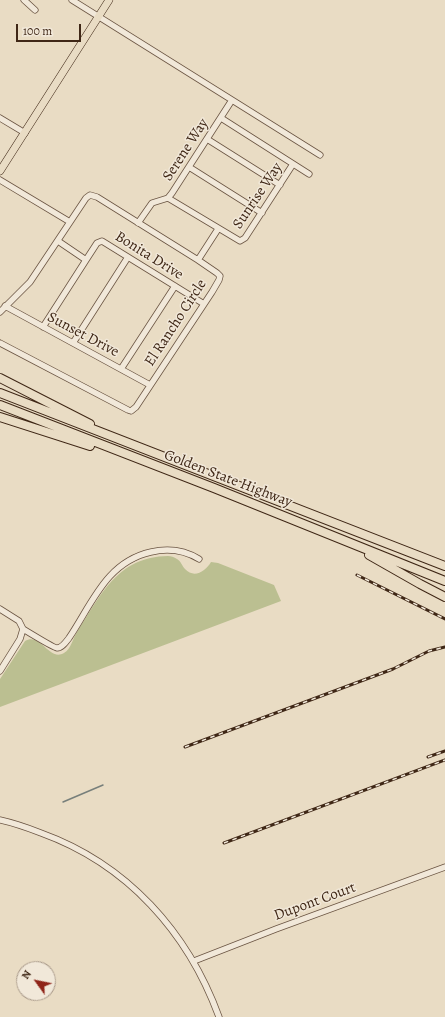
<!DOCTYPE html>
<style>
body{margin:0}
#map{position:relative;width:445px;height:1017px;overflow:hidden;background:#e9dcc4;font-family:Alegreya,serif}
canvas{display:block}
.north{position:absolute;left:16px;top:961px;width:40px;height:40px;box-sizing:border-box;background:#f1e8d9;border:1px solid #aa9b8b;border-radius:50%;rotate:303deg;font-size:11px;font-weight:700;line-height:16px;text-align:center;color:#3f2716}
.north::after{content:'';display:block;margin:auto;width:14px;height:18px;background:#8f2418;clip-path:polygon(50% 0,100% 100%,50% 72%,0 100%)}
.scale{position:absolute;left:16px;top:24px;width:65px;height:18px;box-sizing:border-box;border:2px solid #3f2716;border-top:0;padding-left:5px;font-size:12px;line-height:14px;white-space:nowrap;color:#3f2716;-webkit-text-stroke:3px #f1e8d9;paint-order:stroke}
</style>
<div id="map">
<canvas width="445" height="1017"></canvas>
<div class="north">N</div>
<div class="scale">100 m</div>
</div>
<script>
const ctx = document.querySelector('canvas').getContext('2d');
ctx.lineJoin = 'round';
function paint(path, color) { ctx.fillStyle = color; ctx.fill(path, 'evenodd'); }
function trace(path, color, width, dash) { ctx.strokeStyle = color; ctx.lineWidth = width; ctx.lineCap = dash ? 'butt' : 'round'; ctx.setLineDash(dash || []); ctx.stroke(path); }
function drawText(font, color, halo, rows, align = 'center') {
  ctx.font = font + ' Alegreya,serif'; ctx.lineWidth = 3; ctx.setLineDash([]); ctx.textBaseline = 'middle'; ctx.strokeStyle = halo; ctx.fillStyle = color; for (const [text, x, y, turn = 0] of rows) {
    ctx.save(); ctx.translate(x, y); ctx.rotate((+turn || 0) * Math.PI / 180); ctx.textAlign = isNaN(turn) ? turn : align; if (halo) ctx.strokeText(text, 0, 0); ctx.fillText(text, 0, 0); ctx.restore();
  }
}
paint(new Path2D(`
 M168 556C171 556 174 557 177 559 181 561 182 566 185 569 194 579 206 571 211 562L218 563 274 585 281 601 0 707V679L25 641C41 632 49 662 64 653 71 649 73 638 77 632 101 595 117 557 168 556Z`), '#bbbf91');
trace(new Path2D(`
 M63 802 103 785`), '#777f7b', 1.5);
const minor = new Path2D(`
 M24 0 35 10
 M72 0 320 155
 M0 118 25 133
 M221 118 309 174
 M207 139 280 185
 M189 167 262 213
 M0 180 70 222
 M168 198 240 241 245 238 293 164
 M138 223 152 203 168 198 172 193 232 100
 M58 241 86 260
 M198 260 218 229
 M5 306 150 385
 M0 312 30 282 86 198 90 195 97 197 198 260 217 273 220 276 219 280 212 292 136 407 131 411 128 410 0 343
 M43 327 86 260 97 243 102 241 204 304
 M73 343 128 257
 M121 369 175 286
 M0 609 19 621 23 629
 M23 629C28 632 54 648 57 648 62 648 66 642 69 638 92 604 106 562 151 552 168 548 184 550 199 559
 M0 671 20 639 23 629
 M0 820C14 823 28 828 41 833 127 864 188 932 219 1017
 M194 961 276 929 445 867`);
const major = new Path2D(`
 M0 171 109 0`);
const highway = new Path2D(`
 M0 378 90 424
 M0 393 445 566
 M0 405 214 488 445 581
 M0 417 90 446
 M369 555 420 584 445 597`);
trace(minor, '#6a5442', 7);
trace(major, '#3f2716', 8);
trace(highway, '#3f2716', 10);
trace(minor, '#f1e8d9', 5.5);
trace(major, '#e9dcc4', 7);
trace(highway, '#e9dcc4', 8);
const rail = new Path2D(`
 M357 575 445 619
 M185 747 393 669 429 651 445 647
 M428 757 445 751
 M224 843 445 760`);
trace(rail, '#3f2716', 3);
trace(rail, '#f1e8d9', 1.5, [4.5]);
drawText('15px', '#3f2716', '#f1e8d9', [
 ["Serene Way",186,150,-57],
 ["Sunrise Way",258,196,-56],
 ["Bonita Drive",149,256,32],
 ["El Rancho Circle",176,323,-57],
 ["Sunset Drive",83,335,28],
 ["Golden State Highway",228,479,21],
 ["Dupont Court",315,902,-20]
]);
</script>
